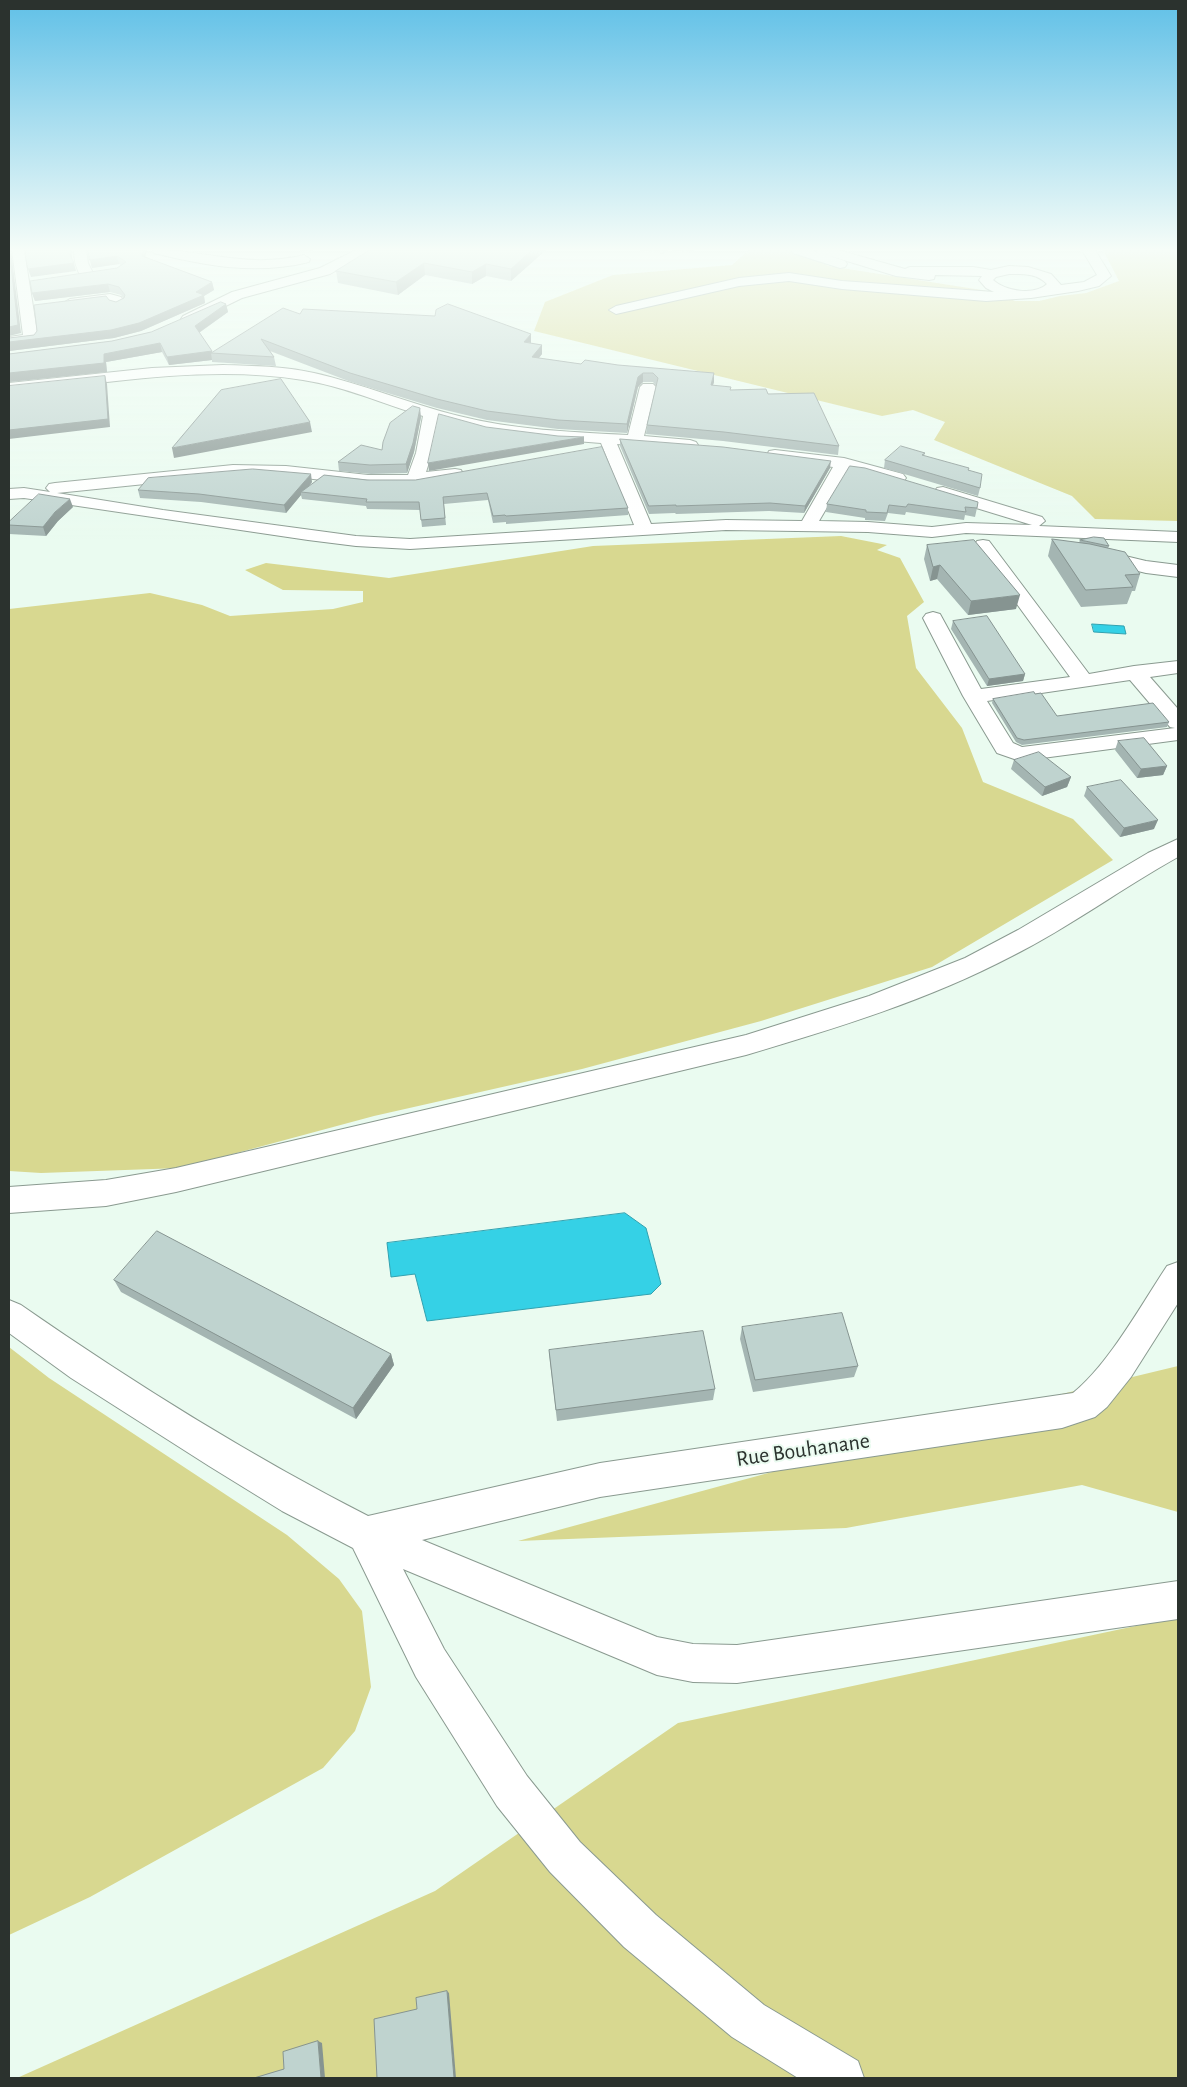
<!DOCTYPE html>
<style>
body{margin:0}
#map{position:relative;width:1187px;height:2087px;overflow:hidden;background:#eafbf0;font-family:"Alegreya Sans",sans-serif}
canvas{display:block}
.frame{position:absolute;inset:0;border:10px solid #2b322e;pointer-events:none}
</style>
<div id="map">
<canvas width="1187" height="2087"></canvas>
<div class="frame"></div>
</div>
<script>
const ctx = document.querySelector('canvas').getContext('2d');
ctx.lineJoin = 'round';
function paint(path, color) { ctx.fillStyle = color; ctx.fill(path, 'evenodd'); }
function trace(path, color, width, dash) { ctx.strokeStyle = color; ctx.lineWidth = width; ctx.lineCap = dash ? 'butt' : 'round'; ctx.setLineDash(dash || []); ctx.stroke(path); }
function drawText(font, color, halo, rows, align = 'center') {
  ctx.font = font + ' "Alegreya Sans",sans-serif'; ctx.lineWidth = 4; ctx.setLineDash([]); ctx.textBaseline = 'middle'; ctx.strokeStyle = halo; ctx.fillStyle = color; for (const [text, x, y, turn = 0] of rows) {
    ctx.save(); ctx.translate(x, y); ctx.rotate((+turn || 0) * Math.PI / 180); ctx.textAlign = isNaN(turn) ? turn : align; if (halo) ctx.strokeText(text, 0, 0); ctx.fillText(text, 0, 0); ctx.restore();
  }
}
paint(new Path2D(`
 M749 250H795L829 266 994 292 1015 301H1039L1060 296 1086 293 1119 281 1103 250H1178V521L1095 519 1072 496 934 440 945 422 913 410 882 416 534 331 545 302 613 275 732 265Z
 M841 536 887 545 877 550 900 558 924 602 907 616 916 668 962 728 983 782 1073 819 1113 860 932 967 761 1021 582 1069 374 1116 181 1168 41 1173 9 1171V609L150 593 202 605 230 616 333 609 363 602V591L283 590 245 570 266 563 389 578 593 546Z
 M9 1347 49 1378 287 1535 339 1579 362 1611 371 1687 355 1731 323 1768 90 1897 9 1935Z
 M1178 1366V1512L1082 1485 846 1528 518 1541 1037 1400Z
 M1178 1617V2078H17L435 1891 678 1723Z`), '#d8d890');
const water = new Path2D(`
 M1092 624 1124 626 1126 634 1094 632Z
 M625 1213 646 1228 661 1284 651 1294 427 1321 415 1274 391 1277 387 1243Z`);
paint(water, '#35d1e6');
trace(water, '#32a1af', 1);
const minor = new Path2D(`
 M12 250H24L38 338 36 341 9 345V337L23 335Z
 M74 250H86L88 263 94 275 92 278H82C76 269 74 261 74 250Z
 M153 250C208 250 247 269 304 255L310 259 309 262C256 275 206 266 154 253Z
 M356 250H373L330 274 242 298 193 322H183L181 319 183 316 232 292 320 268Z
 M792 250H812L818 253 817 250H838L905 269 910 267H973L991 270 1009 266 1028 267 1051 274 1061 285 1084 282 1097 275 1082 250H1095L1111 276 1099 286 1078 291 1031 298 986 301 842 289 789 281 739 286 616 314 609 310 616 306 739 278 789 273 842 281 994 292 986 288 979 280 982 276 935 275 934 279 929 280 896 276 824 254 845 261 847 264 845 267 840 268 793 253ZM1009 274C1023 274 1037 273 1047 284 1034 296 1005 291 993 280L996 277Z
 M110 294 121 297 125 304 123 307H113L109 302 70 307 63 303 70 299Z
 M223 365C254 366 284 366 314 373 363 384 410 404 459 416 514 430 571 432 628 435L640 387 643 384H653L656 387 644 436 690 440 696 442 698 445 696 448 690 450 617 444 651 524 726 520 802 521 833 467 769 459 767 455 769 451 775 450 844 458 903 474 906 478 903 482 897 483 849 470 819 521 868 522 932 527 966 523 1032 525 937 496 934 492 937 488 943 487 1042 517 1045 521 1039 526 1178 532V542L966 533 932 537 868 532 726 530 410 549 356 546 308 540 24 498 9 499V489L24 488 50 492 46 488 49 484 55 483 233 465 286 466 368 475H408L416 453 423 416C384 404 343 386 303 380 205 364 106 384 9 393V383L152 368ZM438 420 512 436 601 443 634 525 410 539 356 536 163 510 57 493 233 475 286 476 368 485 397 486 461 478 463 474 461 470 455 469 426 472 432 453Z
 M983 540 989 541 1089 674 1134 666 1178 661V673L1150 677 1178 709V740L1020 761 997 753 994 748 963 696 923 618 926 614 933 612 940 614 981 689 1070 677 974 545 977 541ZM1130 680 1170 727 1175 728 1022 747 1013 743 987 701Z
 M1096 549 1146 561 1178 565V577L1146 573 1089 559 1087 555 1089 551Z
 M1178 839V857C1122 888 1070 927 1012 956 928 1000 837 1028 746 1055L176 1192 106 1206 9 1213V1187L106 1180 176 1168 746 1035 869 996 965 958 1018 930 1148 853Z
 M1178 1262V1303L1131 1377 1107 1407 1095 1417 1062 1428 600 1497 422 1540 657 1637 693 1644 737 1645 1178 1581V1619L737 1683 693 1682 657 1675 403 1569 444 1649 527 1776 580 1842 656 1915 764 2005 858 2061 864 2078H798L732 2037 624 1947 550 1872 497 1806 416 1677 353 1548 282 1511 209 1466 71 1378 9 1333V1300L21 1305C132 1382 247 1454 368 1516L600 1463 1073 1393C1109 1364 1141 1305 1167 1266Z`);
trace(minor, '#8a9a90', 2);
paint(minor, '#fff');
paint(new Path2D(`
 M88 250H147L145 257 212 282 214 290 204 296 205 303 141 331 114 338 9 351V338L34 335 109 300 116 302 123 298 121 295 110 292 35 301 32 293 117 268 121 265 119 264 92 268Z
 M299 250H313L311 252Z
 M546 250 511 281 486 276 472 284 425 275 398 295 338 283 336 271Z
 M639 250H668L663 254Z
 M671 250H694L690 253Z
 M226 304 228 312 199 333 212 352 300 314 542 345V354L539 358 581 364 585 360 714 382 713 385 730 390 768 394 839 446 838 455 723 441 646 434 647 425 656 386 653 382H643L638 387 627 433 558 429 487 420 437 408 351 382 270 351 274 357 276 366 212 362V360L169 365 162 352 106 362 107 372 9 382V354L112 341 151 332Z
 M421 417 414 452 407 473 371 474 339 471 338 462 382 450Z
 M620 439 830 468 804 513 769 511 676 514 675 513 649 514 620 446Z
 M925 453 924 456 969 470 980 488 978 496 884 468 885 460Z
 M850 466 977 508 975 517 965 515 964 520 906 512 905 515 888 513 885 521 865 520V518L826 512 827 504Z
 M324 475 628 508V515L506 524V522L493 523 488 500 444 504 446 525 422 527 420 510 367 509 366 506 302 499 301 495 286 513 201 502 140 498 138 490 312 482 310 486Z
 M73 507 58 521 46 536 9 534V522Z
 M1052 539 1079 543 1080 540 1109 546 1108 548 1140 574 1135 591H1132L1127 604 1081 607 1048 556Z
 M927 545 1016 609 968 615 937 579 930 581 924 559Z
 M953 621 1025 674 1023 681 987 686 951 629Z
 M1035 694 1057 716 1169 722 1167 727 1022 745 1016 742 992 703 993 699Z
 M1118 741 1167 766 1163 775 1137 778 1115 750Z
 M1014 760 1071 777 1067 787 1042 796 1011 769Z
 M1087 787 1154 829 1120 837 1084 796Z
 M114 1280 391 1354 394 1365 356 1419 121 1292Z
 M742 1327 858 1366 854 1377 753 1392 740 1339Z
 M549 1350 715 1389 713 1400 557 1421 550 1362Z`), '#a4b5b2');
paint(new Path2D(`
 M9 250H11L21 333 9 336Z
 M70 250H72V263H74L76 271 31 277 28 269 70 255Z
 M143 250H147L144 264 142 256Z
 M532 250H546L511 281V269Z
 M663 250H668L663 254Z
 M117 256 119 264 92 268 90 260Z
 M424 263 425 275 398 295 396 282Z
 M486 264V276L472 284V272Z
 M212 282 214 290 204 296 205 303 141 331 114 338 9 351V342L196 292Z
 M108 284 110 292 35 301 32 293Z
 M226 304 228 312 197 334 195 326Z
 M531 334V343L524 342Z
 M160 343 162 352 106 362 107 372 9 382V373Z
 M542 345V354L532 366V357Z
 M212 351V353H211L212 360 169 365 167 357Z
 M643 373V382L638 387 627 433V424L638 377Z
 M714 373V382L710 394 711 385Z
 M105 376 107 384 110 427 9 439V430Z
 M420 408 421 417 414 452 407 473 406 464Z
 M310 422 312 432 174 458 172 448Z
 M584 437V444L429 471 428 463Z
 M831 461 830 468 804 513 805 506Z
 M311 474 312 482 304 492H301V495L286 513 284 505Z
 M70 499 73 507 58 521 46 536 43 527 55 512Z
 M940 565 937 579 930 581 933 567Z
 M1020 595 1016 609 968 615 971 601Z
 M1025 674 1023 681 987 686 989 679Z
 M1167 766 1163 775 1137 778 1141 769Z
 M1071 777 1067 787 1042 796 1045 787Z
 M1158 820 1154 829 1120 837 1124 828Z
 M391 1354 394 1365 356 1419 353 1408Z
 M447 1991 449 1993 456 2078H454Z
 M318 2041 322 2043 325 2078H321Z`), '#869491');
const building = new Path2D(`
 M9 250 18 325 9 327Z
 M25 250H70V255L74 263 28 269Z
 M88 250H143L142 256 212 282 196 292 204 295 139 323 111 330 9 342V338L34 335 37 331 34 305 106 296 109 300 116 302 124 298 125 295 119 287 108 284 32 293 30 281 117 268 126 262 117 256 90 260Z
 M370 250H532L511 269 486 264 472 272 424 263 396 282 336 271Z
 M221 302 226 304 195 326 212 351 167 357 160 343 104 354V363L9 373V354L112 341 151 332Z
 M448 304 531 334 524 342 542 345 532 357 581 364 585 360 618 365 714 373 711 385 731 387 730 390 766 389 768 394 814 393 839 446 724 432 647 425 658 378 653 373H643L638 377 627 424 558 420 487 411 437 399 350 373 261 339 274 357 211 353 283 308 300 314 303 309 435 316 436 310Z
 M105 376 108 419 9 430V386Z
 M281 379 310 422 172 448 221 390Z
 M413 406 420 408 413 443 406 464 370 465 338 462 361 445 382 450 383 442 390 423Z
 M439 414 486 427 558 436 584 437 428 463Z
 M620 439 723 447 831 461 805 506 770 503 676 506V505L649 506Z
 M901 446 925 453 922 455 969 468 968 470 982 474 980 488 885 460Z
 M602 447 628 508 506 516 505 515 493 516 487 493 443 497 445 518 421 520 419 502H366L367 499 301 492 324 475 367 480H415Z
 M850 466 865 468 978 502 977 508 965 507 966 512 908 504 906 507 889 505 887 513 866 512V510L827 504Z
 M253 469 311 474 284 505 199 494 138 490 148 478Z
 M39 494 70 499 55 512 43 527 9 525V522Z
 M1094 537 1104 538 1109 546 1080 540Z
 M1052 539 1090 544 1125 552 1140 574 1125 575 1133 587 1086 590Z
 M974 540 1020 595 971 601 940 565 933 567 927 545Z
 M987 616 1025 674 989 679 953 621Z
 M1034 692 1035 694 1041 693 1057 716 1153 703 1169 722 1024 740 1017 738 993 699Z
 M1144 738 1167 766 1141 769 1118 741Z
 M1039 752 1071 777 1045 787 1014 760Z
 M1121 780 1158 820 1124 828 1087 787Z
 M157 1231 391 1354 353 1408 114 1280Z
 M842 1313 858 1366 755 1380 742 1327Z
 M703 1331 715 1389 556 1410 549 1350Z
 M447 1991 454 2078H377L374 2019 417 2009 416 1998Z
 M318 2041 321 2078H254L284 2069 283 2052Z`);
paint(building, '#bfd3cf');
trace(building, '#869491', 1);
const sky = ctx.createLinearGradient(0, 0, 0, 543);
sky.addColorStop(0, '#60c0e7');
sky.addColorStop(0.46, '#f6fdf8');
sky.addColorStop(1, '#f6fdf800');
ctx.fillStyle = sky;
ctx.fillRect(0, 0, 1187, 543);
drawText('22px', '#2b322e', '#eafbf0', [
 ["Rue Bouhanane",803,1450,-8]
]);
</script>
